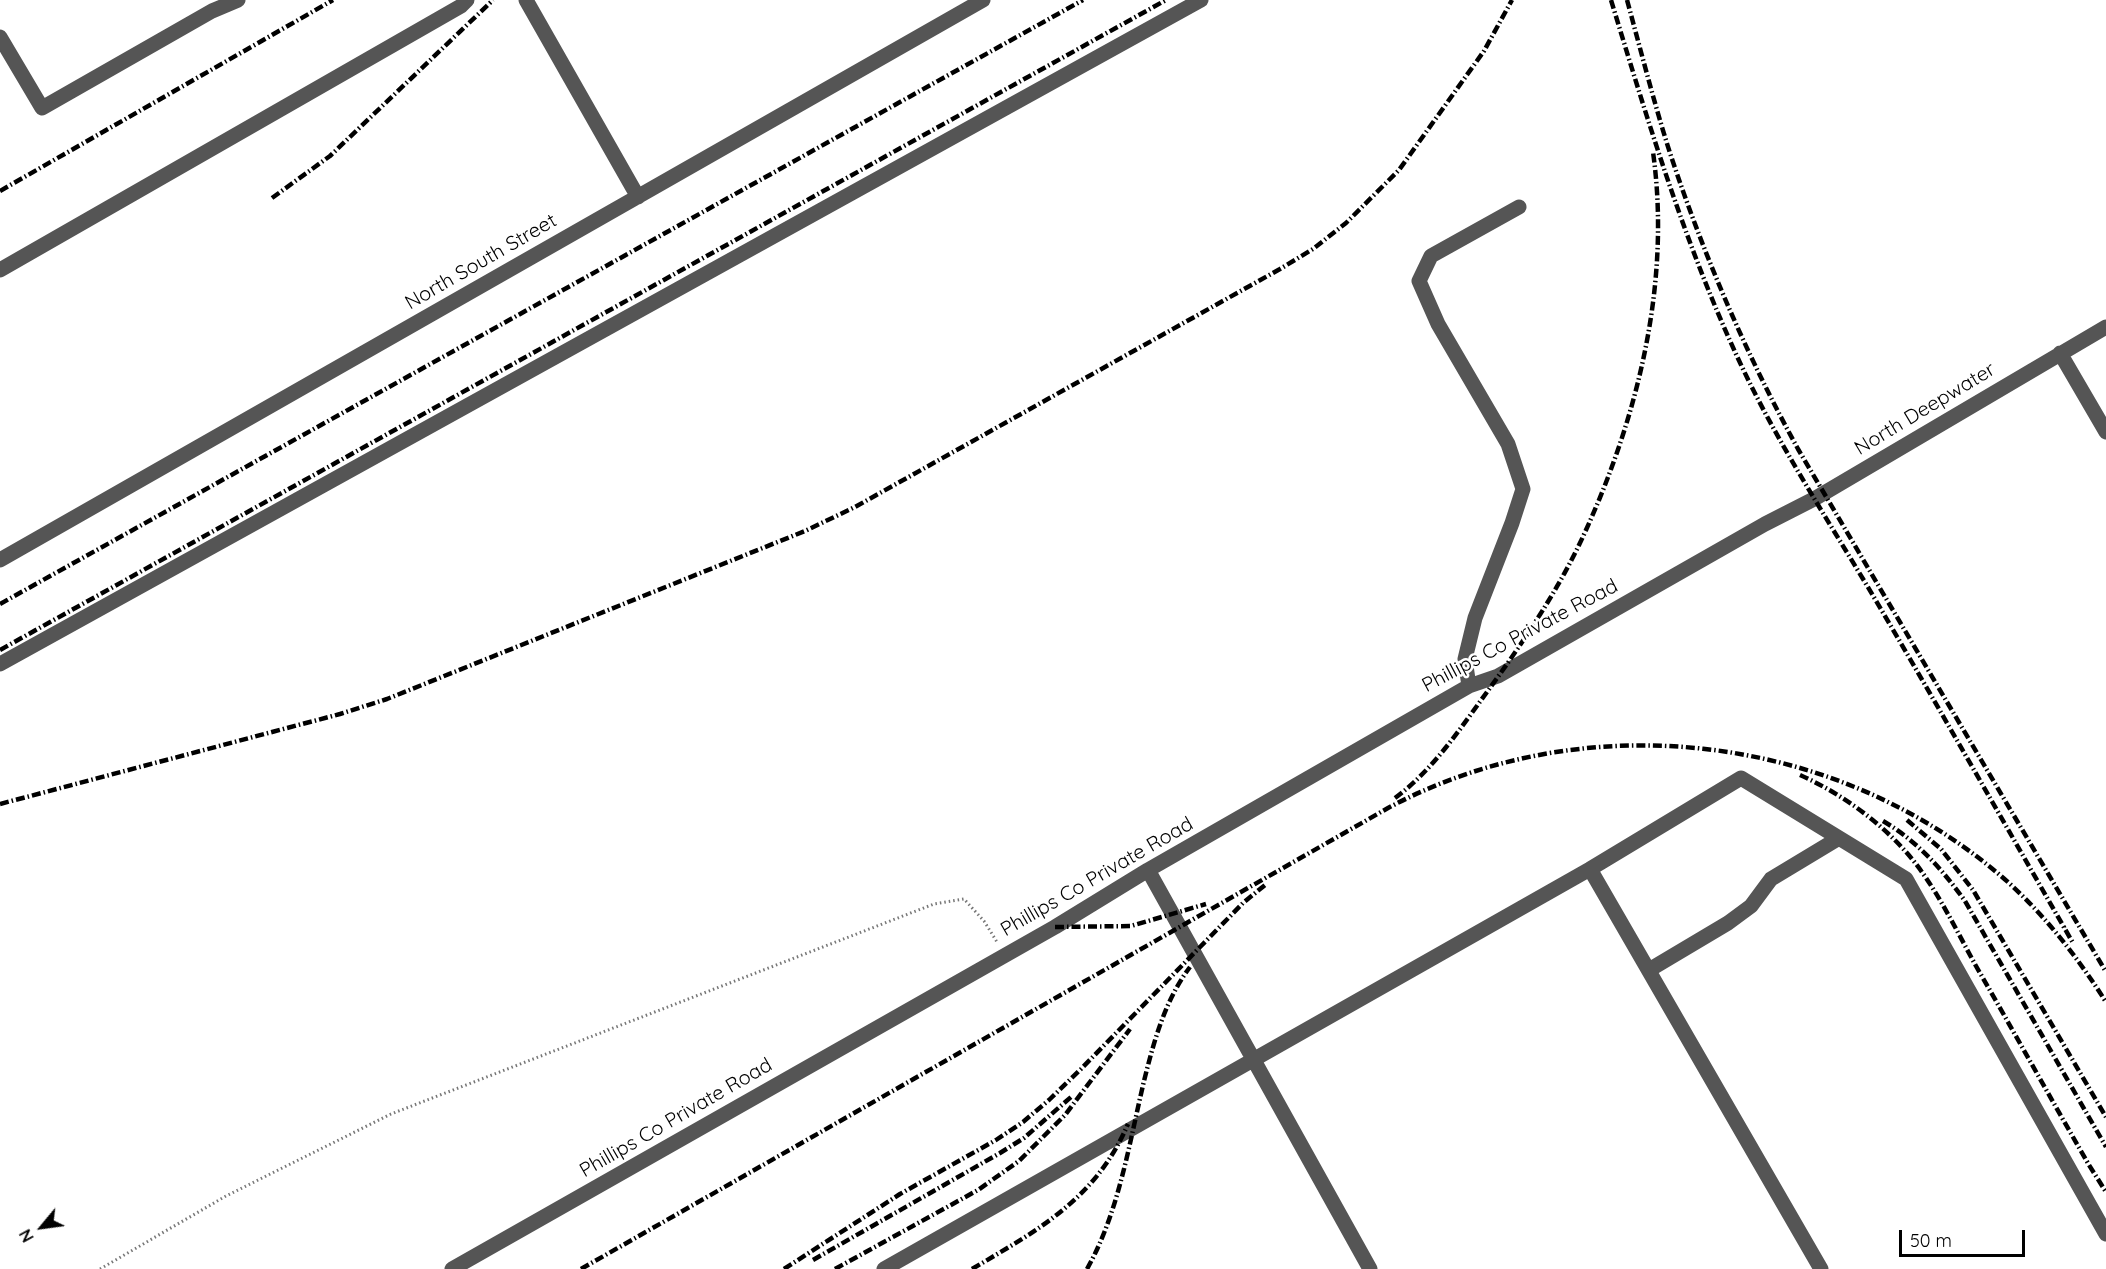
<!DOCTYPE html>
<style>
body{margin:0}
#map{position:relative;width:2106px;height:1269px;overflow:hidden;background:#fff;font-family:Quicksand,sans-serif}
canvas{display:block}
.north{position:absolute;left:12px;top:1197px;width:60px;height:60px;-webkit-text-stroke:4px #fff;paint-order:stroke;rotate:241deg;font-size:16px;font-weight:700;line-height:24px;text-align:center;color:#000}
.north::after{content:'';display:block;margin:auto;width:21px;height:27px;background:#000;clip-path:polygon(50% 0,100% 100%,50% 72%,0 100%)}
.scale{position:absolute;left:1899px;top:1230px;width:126px;height:27px;box-sizing:border-box;border:3px solid #000;border-top:0;padding-left:8px;font-size:18px;line-height:21px;white-space:nowrap;color:#000;-webkit-text-stroke:4px #fff;paint-order:stroke}
</style>
<div id="map">
<canvas width="2106" height="1269"></canvas>
<div class="north">N</div>
<div class="scale">50 m</div>
</div>
<script>
const ctx = document.querySelector('canvas').getContext('2d');
ctx.lineJoin = 'round';
function trace(path, color, width, dash) { ctx.strokeStyle = color; ctx.lineWidth = width; ctx.lineCap = dash ? 'butt' : 'round'; ctx.setLineDash(dash || []); ctx.stroke(path); }
function drawText(font, color, halo, rows, align = 'center') {
  ctx.font = font + ' Quicksand,sans-serif'; ctx.lineWidth = 5; ctx.setLineDash([]); ctx.textBaseline = 'middle'; ctx.strokeStyle = halo; ctx.fillStyle = color; for (const [text, x, y, turn = 0] of rows) {
    ctx.save(); ctx.translate(x, y); ctx.rotate((+turn || 0) * Math.PI / 180); ctx.textAlign = isNaN(turn) ? turn : align; if (halo) ctx.strokeText(text, 0, 0); ctx.fillText(text, 0, 0); ctx.restore();
  }
}
trace(new Path2D(`
 M100 1269 226 1196 391 1114 934 904 964 899 984 921 997 942`), '#777', 3, [1.5, 3]);
trace(new Path2D(`
 M526 0 638 197
 M0 37 42 108 212 11 238 0
 M0 270 461 6 467 0
 M2060 353 2106 432
 M0 560 983 0
 M0 664 1201 0
 M1469 686 1465 659 1475 618 1512 523 1523 489 1508 444 1438 324 1419 281 1431 256 1519 207
 M1148 870 1370 1269
 M1649 970 1728 923 1751 906 1771 879 1839 838
 M452 1269 1055 927 1148 870 1469 686 1498 676 1765 524 1814 499 2106 327
 M884 1269 1590 869
 M1821 1269 1590 869 1741 778 1906 879 2106 1234`), '#555', 15);
trace(new Path2D(`
 M1611 0C1649 125 1687 251 1743 369 1781 449 1830 523 1875 599 1942 713 2007 828 2073 943
 M1627 0C1641 51 1654 103 1670 153 1704 256 1746 354 1798 449L2106 972
 M0 191 333 0
 M272 198 330 156 493 0
 M0 604 1083 0
 M0 650 1166 0
 M1800 775C1840 793 1878 820 1907 853 1935 885 1955 928 1976 966 2014 1032 2051 1099 2089 1165L2106 1192
 M1395 798C1433 770 1460 729 1487 692 1524 641 1560 588 1586 530 1639 413 1671 280 1653 152
 M0 804 340 714 387 699 805 531 855 507 1280 269 1313 249 1346 223 1399 170 1484 51 1512 0
 M1907 820 1941 849 1973 890 2106 1117
 M1883 821C1917 841 1942 869 1965 901L2106 1147
 M1055 927 1131 926 1206 904
 M813 1260 1000 1153 1024 1138 1071 1097
 M581 1269 1388 808C1586 702 1841 733 2009 883 2047 918 2078 958 2106 1002
 M784 1269 900 1194 996 1140 1023 1122 1049 1100 1081 1069 1243 903 1265 885
 M835 1269 978 1190 1019 1161 1065 1115 1130 1029
 M972 1269C1038 1230 1096 1199 1128 1124
 M1087 1269C1119 1212 1129 1144 1144 1081 1154 1041 1165 1000 1190 967`), '#000', 4.5, [9, 3, 1.5, 3]);
drawText('20px', '#000', '#fff', [
 ["North South Street",481,262,-30],
 ["North Deepwater",1925,409,-31],
 ["Phillips Co Private Road",1520,636,-28],
 ["Phillips Co Private Road",1097,877,-30],
 ["Phillips Co Private Road",676,1118,-30]
]);
</script>
